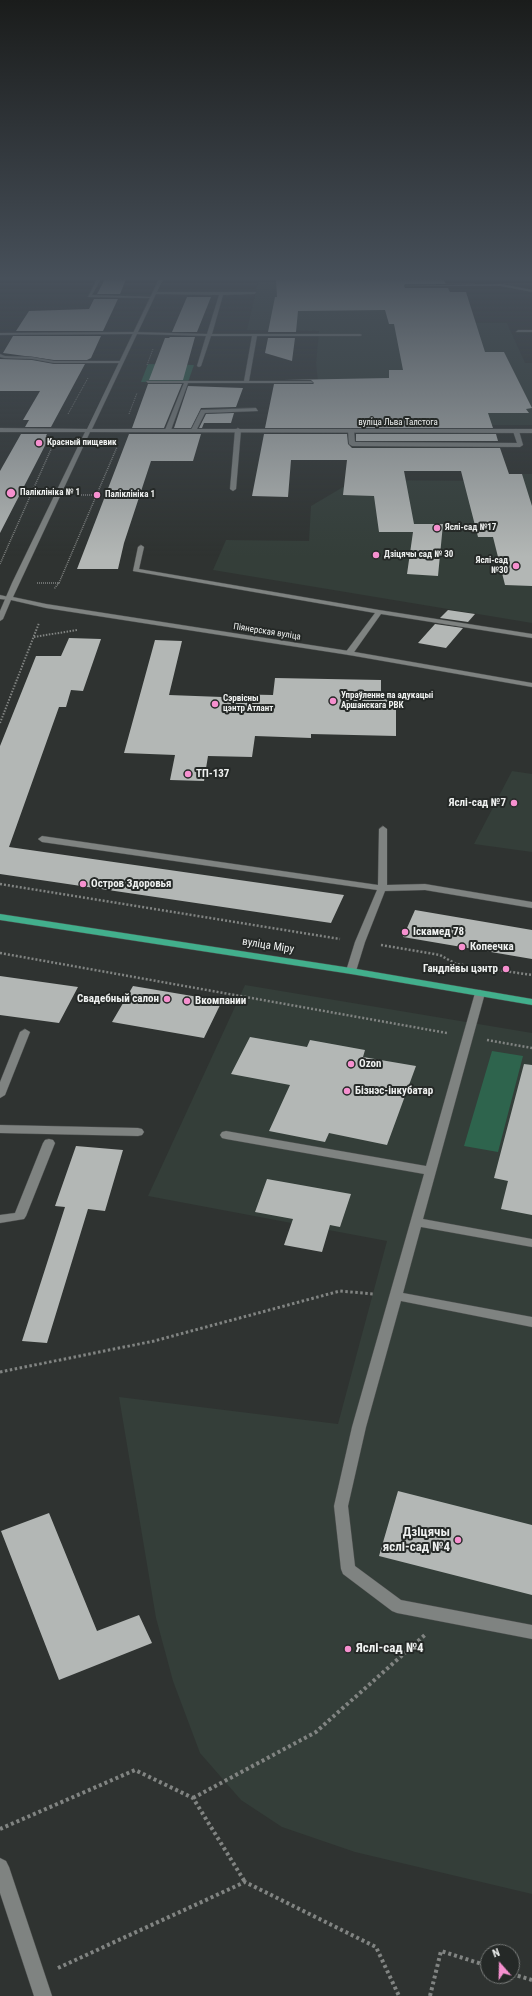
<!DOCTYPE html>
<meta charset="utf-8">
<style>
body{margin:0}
#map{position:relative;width:532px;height:1996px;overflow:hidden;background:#2f3331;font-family:"Roboto Condensed",sans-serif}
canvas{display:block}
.north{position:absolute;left:480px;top:1944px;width:40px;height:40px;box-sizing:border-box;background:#252927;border:1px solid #767977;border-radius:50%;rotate:340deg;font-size:11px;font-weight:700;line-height:16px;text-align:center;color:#eff1f0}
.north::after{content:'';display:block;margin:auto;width:14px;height:18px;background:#f690cf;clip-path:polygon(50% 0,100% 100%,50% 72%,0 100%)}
</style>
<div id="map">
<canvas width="532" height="1996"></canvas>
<div class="north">N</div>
</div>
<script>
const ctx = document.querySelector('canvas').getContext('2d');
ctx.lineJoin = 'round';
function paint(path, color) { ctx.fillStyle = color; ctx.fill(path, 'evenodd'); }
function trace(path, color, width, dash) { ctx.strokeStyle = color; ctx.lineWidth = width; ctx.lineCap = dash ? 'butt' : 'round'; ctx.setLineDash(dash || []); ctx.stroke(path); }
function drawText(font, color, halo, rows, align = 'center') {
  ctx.font = font + ' "Roboto Condensed",sans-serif'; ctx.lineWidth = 4; ctx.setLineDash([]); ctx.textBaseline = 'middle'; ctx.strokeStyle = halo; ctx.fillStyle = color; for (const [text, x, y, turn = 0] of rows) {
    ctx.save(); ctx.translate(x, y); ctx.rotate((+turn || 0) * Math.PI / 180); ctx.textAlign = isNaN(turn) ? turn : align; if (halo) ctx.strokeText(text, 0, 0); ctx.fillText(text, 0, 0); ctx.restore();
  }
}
paint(new Path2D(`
 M403 281 419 323 475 320 476 323H507L525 363H532V425H323L316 364 319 331 247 330 258 282Z
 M486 474H532V623L213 570 226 540 309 541 311 506 355 480 488 481Z
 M512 771 532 774V852L474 844Z
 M245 985 532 1033V1894L355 1852 282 1827 241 1800 200 1753 173 1681 156 1618 119 1397 338 1424 387 1241 148 1196Z`), '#343e39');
paint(new Path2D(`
 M148 364 194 365 188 382H141Z
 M492 1051 523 1056 498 1152 464 1146Z`), '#2e644d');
paint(new Path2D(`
 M106 277H127L120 294H97Z
 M442 278 446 284H405L404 286 405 288H448L450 292H466L485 352H504L532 408 526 409 529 413H488L493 428H265L274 384H313L314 383 311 380H284L389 378V370H403L394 324H389L385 310 298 311 296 332H268L275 297H277L276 279Z
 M187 297H211L197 332H172Z
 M94 299H118L103 331H16L29 311 89 309Z
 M13 336H101L91 358 87 360H54L3 353Z
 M170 337H195L183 380H149L165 338H169Z
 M268 338H295L292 361 265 353Z
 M0 359 32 360 54 364H85L51 427H25L29 420H23L40 391H0Z
 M148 384H182L164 428H132Z
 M188 386 243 388 236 407 201 408 191 428H174Z
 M234 413 231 423H204L202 428H199L206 414Z
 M21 434H47L46 436H50L0 533V471Z
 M129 434H201L193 461H151L124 543 118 569H77Z
 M264 434H347L348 444 352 448H500L509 474H522L532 506V586L505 585 493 537H478L461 471H404L414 524H443L438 576 407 574 413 532H379L374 496 343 495 347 460H291L288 497 252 496Z
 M356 434H496L498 441H356Z
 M448 610 475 614 468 622 440 618Z
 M435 624 463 628 446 648 418 643Z
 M69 638 101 639 83 691 71 690 66 707H59L9 847 344 895 331 923 0 874V746L36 656H61Z
 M155 640 182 641 169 695 222 697V694L273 695 275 678 381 680V699H396V736L311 734V738L255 736 252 757 208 756 204 781 170 780 175 755 124 753Z
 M415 910 532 930V959L403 937Z
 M0 976 78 987 59 1023 0 1015Z
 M133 986 222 1001 204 1038 112 1022Z
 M250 1037 307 1047 310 1040 365 1050 363 1057 416 1066 387 1145 329 1133 325 1142 269 1131 290 1085 231 1074Z
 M524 1064 532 1065V1215L501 1209 508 1181 494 1178Z
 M76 1146 123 1150 105 1211 88 1209 47 1343 22 1341 65 1207 55 1206Z
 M267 1179 351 1194 340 1227 330 1225 322 1252 284 1245 293 1219 255 1212Z
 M398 1491 532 1525V1595L379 1556Z
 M49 1513 97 1631 139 1615 152 1643 59 1680 1 1531Z`), '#b3b7b5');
const service = new Path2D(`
 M98 277H102L92 295 154 297 152 298 88 297Z
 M501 284 532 290V292L501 286H405Z
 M153 292H256L255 294 223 295 212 334H360L362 335 360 336H257L249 381H311L313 383H188L171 430 168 432 165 430 184 383H148L146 381H244L252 336H211L201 366 199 367 197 366 206 336 134 334 0 335V333L134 332 207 334 219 295 154 294Z
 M518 330H532V332H516Z
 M0 354 5 356 32 357 54 361H121L123 362 121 363H54L32 359 4 358 0 357Z
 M256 408 258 411 205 413 196 431 191 430 201 410Z
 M238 428 241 430 236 489 233 491 230 489 235 430Z
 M351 429 354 431 355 442 517 443 513 431 516 429 519 431 523 445 520 447 352 446 349 444 348 431Z
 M141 545 144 547 139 569 379 610 532 634V638L381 614 352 655H349L345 653 375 613 133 571 138 547Z
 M383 826 387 829V885L425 884 532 902V908L425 890 385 891 365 942 356 971 351 974 346 971 355 942 377 890 42 842 38 839 42 836 378 885 379 829Z
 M480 990 485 993 423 1219 532 1239V1247L421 1227 403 1293 532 1317V1327L401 1301 366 1427 348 1506 355 1566 401 1600 532 1625V1639L397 1613 392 1611 343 1574 341 1569 334 1506 352 1427 424 1174 226 1139 222 1138 220 1135 222 1132 226 1131 426 1166 475 993Z
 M25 1029 30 1032 5 1095 0 1098V1082L20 1032Z
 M0 1125 138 1128 142 1129 144 1132 142 1135 138 1136 0 1133Z
 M49 1139 53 1140 55 1143 26 1216 24 1219 0 1223V1215L15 1213 43 1143 45 1140Z
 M0 1858 6 1861 9 1867 52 1996H34L0 1893Z`);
const minor = new Path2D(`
 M0 595 13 598 10 600 0 599Z`);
const tertiary = new Path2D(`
 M160 277H164L92 429H532V433L90 432 13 597 46 604 349 651 532 683V687L349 655 46 608 11 600 3 619 0 621V611L12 583 85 432H0V428L87 429Z`);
const primary = new Path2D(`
 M0 914 351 968 532 999V1005L351 974 0 920Z`);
trace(service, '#4b4e4d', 1);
trace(minor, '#4b4e4d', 1);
trace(tertiary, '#4b4e4d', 1);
trace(primary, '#4b4e4d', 1);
trace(new Path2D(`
 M147 365 153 349
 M68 414 88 378
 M129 414 137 393`), '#818482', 1, [1, 1]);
trace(new Path2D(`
 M77 495H97
 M0 564 52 447
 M37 583H59L54 589
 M59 583 117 447`), '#818482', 1.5, [1, 1]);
trace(new Path2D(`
 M34 637 77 630
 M0 723 39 623`), '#818482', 2, [1.5, 1.5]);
trace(new Path2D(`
 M0 884 340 939
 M381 945 440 955 456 964 532 975
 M0 953 447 1033
 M487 1040 532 1048`), '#818482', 2.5, [2, 2]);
trace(new Path2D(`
 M0 1372 154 1341 340 1291 374 1294`), '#818482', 3, [2.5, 2.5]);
trace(new Path2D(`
 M193 1798 316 1732 426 1634
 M0 1829 135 1770 193 1798 245 1882
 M58 1968 245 1882 376 1947 399 1996
 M512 1974 532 1980
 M430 1996 441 1951 488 1966`), '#818482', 4, [3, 3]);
paint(service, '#7f8381');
paint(minor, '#7f8381');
paint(tertiary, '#7f8381');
paint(primary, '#42af8c');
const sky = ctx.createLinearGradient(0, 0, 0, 557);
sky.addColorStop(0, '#1a1c1b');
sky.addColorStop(0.5, '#47505a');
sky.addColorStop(1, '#47505a00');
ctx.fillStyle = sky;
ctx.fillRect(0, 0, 532, 557);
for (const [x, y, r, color] of [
 [39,443,4,"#f690cf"],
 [11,493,5,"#f690cf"],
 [97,495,4,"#f690cf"],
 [437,528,4,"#f690cf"],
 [376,555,4,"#f690cf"],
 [516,566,4,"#f690cf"],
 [333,701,4,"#f690cf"],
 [215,704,4,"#f690cf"],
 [188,774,4,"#f690cf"],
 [514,803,4,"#f690cf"],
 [83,884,4,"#f690cf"],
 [405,932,4,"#f690cf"],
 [462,947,4,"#f690cf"],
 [506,969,4,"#f690cf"],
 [167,999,4,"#f690cf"],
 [187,1001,4,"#f690cf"],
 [351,1064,4,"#f690cf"],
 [347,1091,4,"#f690cf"],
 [458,1540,4,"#f690cf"],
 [348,1649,4,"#f690cf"]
]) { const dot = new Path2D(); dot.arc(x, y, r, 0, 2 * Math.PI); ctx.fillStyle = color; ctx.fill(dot); trace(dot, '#252927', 1.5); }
drawText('9px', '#eff1f0', '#252927', [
 ["вуліца Льва Талстога",398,423],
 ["Піянерская вуліца",267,632,9]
]);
drawText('bold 9px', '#eff1f0', '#252927', [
 ["Красный пищевик",47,443],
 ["Паліклініка № 1",20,493],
 ["Паліклініка 1",105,495],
 ["Яслі-сад №17",445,528],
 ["Дзіцячы сад № 30",384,555],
 ["Яслі-сад",508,561,"right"],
 ["№30",508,571,"right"],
 ["Упраўленне па адукацыі",341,696],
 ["Аршанскага РВК",341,706],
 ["Сэрвісны",223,699],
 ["цэнтр Атлант",223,709]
], 'left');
drawText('bold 11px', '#eff1f0', '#252927', [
 ["ТП-137",196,774],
 ["Яслі-сад №7",506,803,"right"],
 ["Остров Здоровья",91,884],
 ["Іскамед 78",413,932],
 ["Копеечка",470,947],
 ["Гандлёвы цэнтр",498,969,"right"],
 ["Свадебный салон",159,999,"right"],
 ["Вкомпании",195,1001],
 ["Ozon",359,1064],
 ["Бізнэс-інкубатар",355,1091]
], 'left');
drawText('11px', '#eff1f0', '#252927', [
 ["вуліца Міру",268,946,9]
]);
drawText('bold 13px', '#eff1f0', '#252927', [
 ["Дзіцячы",450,1533],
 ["яслі-сад №4",450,1548],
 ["Яслі-сад №4",356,1649,"left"]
], 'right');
</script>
